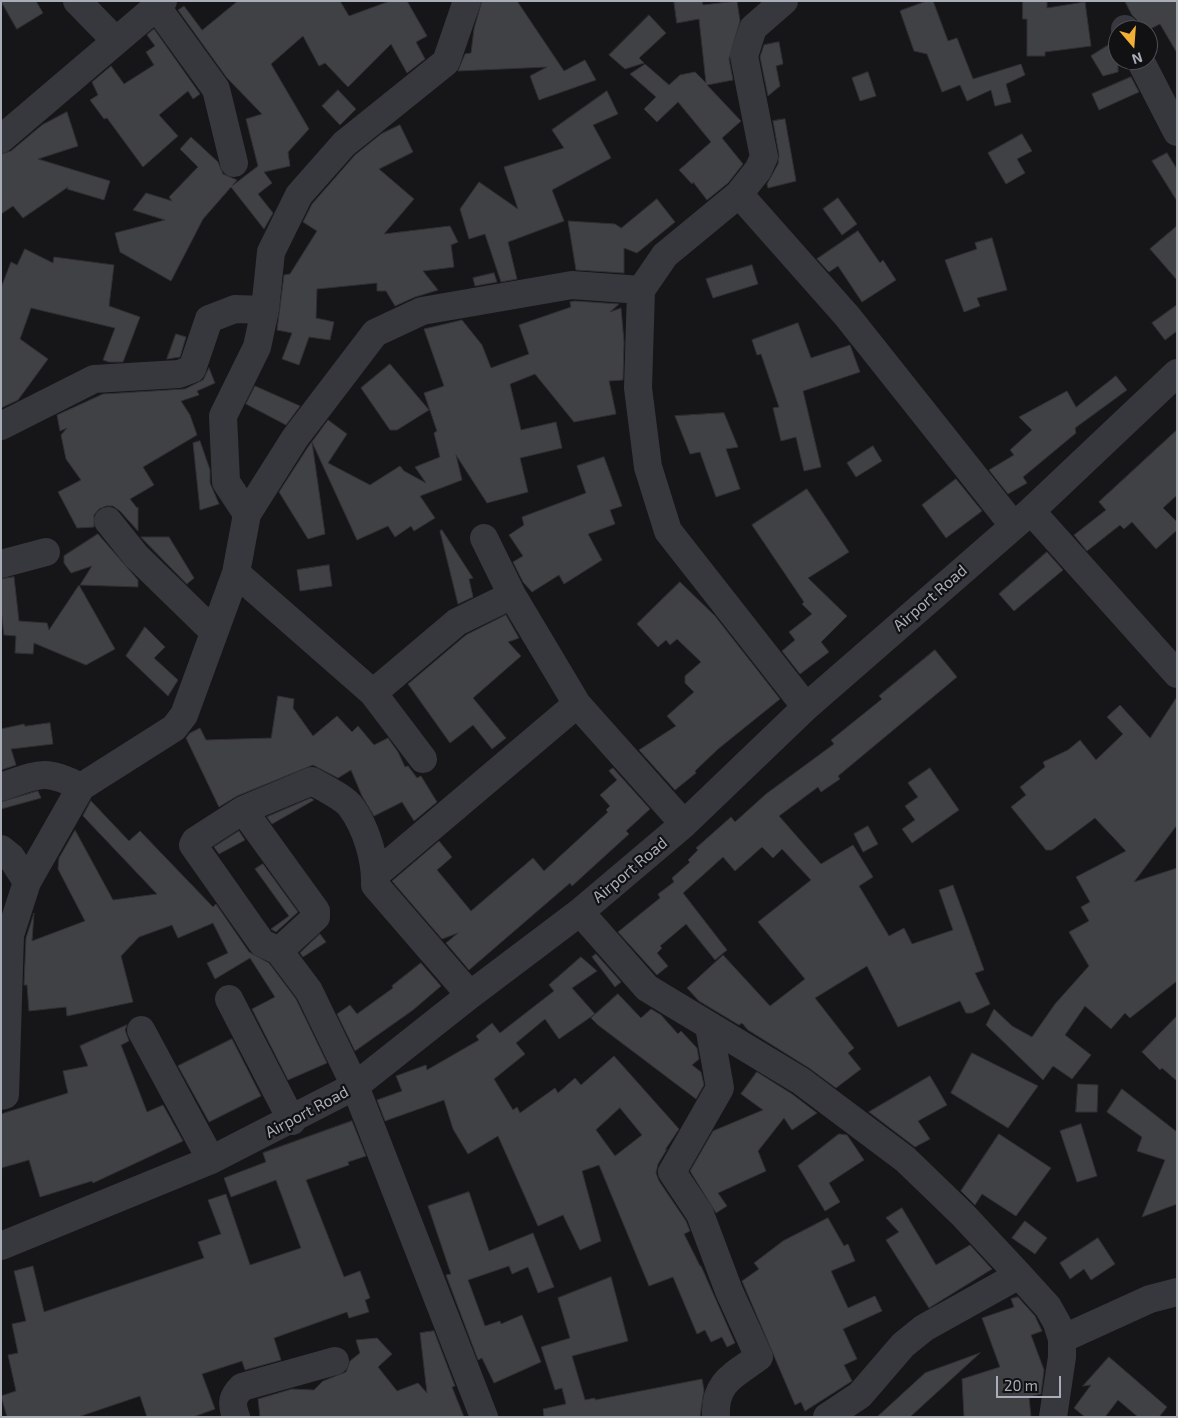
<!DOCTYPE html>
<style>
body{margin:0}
#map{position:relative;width:1178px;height:1418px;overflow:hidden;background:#161618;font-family:"Exo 2",sans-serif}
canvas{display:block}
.frame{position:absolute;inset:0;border:2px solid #a8adb8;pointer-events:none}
.north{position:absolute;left:1108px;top:20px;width:50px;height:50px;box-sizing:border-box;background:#111113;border:1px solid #4d4f55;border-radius:50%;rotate:162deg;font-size:14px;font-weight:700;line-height:20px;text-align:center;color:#a8adb8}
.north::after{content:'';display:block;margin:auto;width:18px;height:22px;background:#f2b134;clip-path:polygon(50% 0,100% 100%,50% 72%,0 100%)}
.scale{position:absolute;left:996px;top:1376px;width:65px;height:22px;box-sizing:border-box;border:2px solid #a8adb8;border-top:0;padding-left:6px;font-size:15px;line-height:18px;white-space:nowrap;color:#a8adb8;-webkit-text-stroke:4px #111113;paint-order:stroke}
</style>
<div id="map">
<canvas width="1178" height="1418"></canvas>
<div class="frame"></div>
<div class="north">N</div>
<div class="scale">20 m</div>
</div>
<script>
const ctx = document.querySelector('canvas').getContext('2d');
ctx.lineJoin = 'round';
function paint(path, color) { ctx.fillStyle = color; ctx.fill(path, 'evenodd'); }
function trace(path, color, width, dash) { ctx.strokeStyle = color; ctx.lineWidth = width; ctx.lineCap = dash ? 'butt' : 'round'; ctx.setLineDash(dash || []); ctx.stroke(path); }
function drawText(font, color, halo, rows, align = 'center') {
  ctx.font = font + ' "Exo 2",sans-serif'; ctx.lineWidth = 4.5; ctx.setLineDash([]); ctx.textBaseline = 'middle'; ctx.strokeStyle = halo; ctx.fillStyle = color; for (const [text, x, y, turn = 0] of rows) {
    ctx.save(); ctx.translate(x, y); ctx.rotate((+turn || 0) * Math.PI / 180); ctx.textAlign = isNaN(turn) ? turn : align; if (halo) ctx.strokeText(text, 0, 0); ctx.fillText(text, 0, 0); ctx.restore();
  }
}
const building = new Path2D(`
 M1 1H36L43 13 17 29Z
 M238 1H340L349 16 390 1H407L427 36 416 42 425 59 407 73 391 44 348 87 325 63 319 66 303 36 271 64 309 129 288 152 290 166 264 172 272 183 258 194 273 213 264 229 231 187 203 219 171 281 120 252 115 233 165 220 133 210 146 193 172 201 169 197 198 167 180 149 191 137 218 162 223 174 237 180 232 186 258 166 246 119 262 114 227 78 178 10 184 6 202 30Z
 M482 1H517L564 71 585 60 596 80 539 100 530 76 547 67 458 71 465 54 471 53 474 29Z
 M674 1H702L703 5 737 1 740 21 729 59 733 80 707 85 741 121 722 138 743 164 728 183 707 200 693 182 692 184 679 170 711 142 678 102 657 122 644 109 656 97 630 74 645 64 669 85 680 75 695 72 706 83 699 19 677 23Z
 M927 1H933L948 41 957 38 973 79 1021 64 1025 75 1006 84 1011 102 995 106 991 90 967 101 960 85 942 92 927 54 914 51 900 11Z
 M1023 1H1047V8L1085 2 1091 46 1045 52V56H1027V19H1023Z
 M1125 1H1177V53L1160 24 1148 30H1141L1139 22 1132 15Z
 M649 15 666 33 639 58 644 63 625 69 609 55Z
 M154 29 200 94 193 99 188 91 159 115 178 136 143 167 107 118 104 119 90 100 98 95 92 82 111 66 124 84 154 65 146 52 155 46 147 35Z
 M1115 41 1118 44V72L1103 76 1091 56Z
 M779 42 783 64 776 66 780 86 768 96 760 57 764 45Z
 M868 72 876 96 860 101 852 78Z
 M1131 77 1139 92 1099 110 1092 94Z
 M338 90 356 109 340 125 322 106Z
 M607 91 618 114 593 125 611 158 552 190 564 221 508 242 517 279 501 282 485 234 469 239 460 209 479 182 518 209 504 167 564 148 552 130Z
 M67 112 78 146 38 159 110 181 104 200 67 189 68 187 23 218 13 206 1 214V154L11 151 42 125Z
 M785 119 796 181 768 188 767 184 778 164 779 155 773 121Z
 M400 125 413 152 379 169 414 199 384 234 450 226 458 242 451 245 454 267 423 271 438 290 415 297 395 306 386 291H377V283L317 289 316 318 334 322 330 340 309 337 299 365 282 359 292 333 277 330 284 275 290 274 317 231 303 222 312 204 355 155 381 134Z
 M1022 134 1032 151 1017 159 1025 173 1006 184 988 153Z
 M1167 153 1177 169V201L1152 161Z
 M838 198 857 224 842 235 823 209Z
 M657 199 675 222 637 253 624 248V273L576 270 568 221 615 224 621 228Z
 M1177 226V280L1150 249Z
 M858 231 880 263 883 260 896 280 862 302 838 266 829 272 817 259Z
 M992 238 1007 290 977 298 980 306 964 312 945 260 977 249 975 243Z
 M25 249 53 263 54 257 114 265 109 306 140 317 123 362H109L103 360 115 328 31 308 20 339 48 359 18 400 1 408V288L11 262 17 265Z
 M752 265 758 284 713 298 706 279Z
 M494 273 497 282 475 286 473 278Z
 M575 301 619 304 610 312 621 308 624 342 623 380 609 381 616 414 574 422 535 374 510 384 521 430 556 422 562 448 520 458 528 492 487 503 456 455 462 480 420 496 435 518 414 531 411 526 395 537 388 526 357 540 312 442 325 534 308 539 279 492 308 447 328 420 347 434 328 463 370 485 400 466 404 471 426 483 415 467 440 457 434 433 437 431 424 393 444 386 424 329 462 320 482 345 491 368 529 354 519 325 571 307 570 302Z
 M1177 305V331L1165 340 1152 323Z
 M798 323 811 358 850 345 860 372 803 391 821 467 804 471 796 437 781 441 773 408 779 407 761 354 757 355 752 340Z
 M176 334 186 337 180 357 167 359Z
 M390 364 429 410 397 430H390L361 388Z
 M209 368 215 383 197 391 199 395 181 401 190 415 197 435 143 467 154 485 130 499 137 508 138 507V531L120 511 113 506H106L99 509 94 515V527L77 528 58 492 81 480 66 459 61 435 67 428 60 431 57 415 103 394 185 389 203 380Z
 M1116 376 1127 390 1075 428 1076 433 1023 477 1027 483 1008 494 989 470 1014 455 1010 450 1032 430 1019 417 1067 391 1076 407Z
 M255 386 300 406 286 425 246 404Z
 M724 413 738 447 726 449 740 489 716 497 700 452 690 454 675 416Z
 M1177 430V495L1163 508 1177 522V530L1156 549 1132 522 1124 529 1120 525 1087 551 1074 535 1106 510 1099 502Z
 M200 441 210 470V483L219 504 200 510 193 443Z
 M873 446 882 461 856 477 847 463Z
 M604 457 622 506 610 510 615 524 588 534 602 560 564 584 559 575 532 592 523 582 513 562 523 556 509 535 524 525 522 517 586 493 577 466Z
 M956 479 982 511 946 538 922 505Z
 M807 489 849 552 808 578 847 616 821 642 829 652 800 674 782 651 795 640 789 632 812 614 802 604 804 602 752 525Z
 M442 530 473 578 469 579 473 597 458 604 440 531Z
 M98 534 138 580V587L80 585 92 566 71 573 64 563V556Z
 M141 537H169L194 578 187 584Z
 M1047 552 1063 570 1014 611 999 594Z
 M329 565 332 586 300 591 297 570Z
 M14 577 19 621 47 623 49 630 79 585 115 649 86 665 34 643 33 654 15 653 16 636 4 635 1 609V579Z
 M680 582 715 616 780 699 718 749 695 771 696 773 675 790 639 750 676 726 667 716 694 692 685 683V676L701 662 677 639 670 645 666 640 658 647 637 624Z
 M506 615 519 638 508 642 521 656 473 698 506 738 492 749 473 725 450 743 408 684 466 635Z
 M145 627 165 647 154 658 178 680 168 696 126 656Z
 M935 650 957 677 838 776 840 779 821 792 818 787 779 816 821 864 853 845 873 877 859 886 889 936 904 928 912 944 953 930 939 890 953 885 984 970 975 973 990 1004 972 1013H966L960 1001 898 1027 867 966 815 998 854 1048 848 1053 861 1069 836 1088 809 1068 748 1030 742 1023 739 1025 699 1001 687 988 723 955 770 1006 805 979 758 922 811 880 782 849 773 858 762 847 735 871 723 857 683 893 727 950 715 960 686 924 660 946 662 948 657 953 668 966 657 975 618 932 660 898 658 894 674 882 672 878 690 862 688 860 698 850 696 848 731 817 735 822 766 794 834 744 831 740 882 699 879 696Z
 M278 696 294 699 293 708 313 736 337 716 352 732 358 726 374 745 388 738 398 752 405 767 408 766 417 778 421 776 437 802 414 821 402 802 374 816 362 796 351 770 338 778 313 765 237 796 219 807 186 738 190 733 200 728 206 740 271 738Z
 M1177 697V825L1134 882 1177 868V981L1130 1018 1125 1013 1111 1029 1085 1006 1065 1035 1091 1055 1072 1079 1053 1066 1043 1080 986 1025 994 1009 1012 1026 1032 1037 1055 1004 1089 966 1069 932 1089 921 1081 907 1090 902 1076 877 1126 851 1095 818 1052 850H1046L1011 807 1026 795 1020 787 1045 767 1043 762 1068 750 1080 740 1096 760 1123 734 1107 717 1120 705 1150 738Z
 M50 723 53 744 11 749 16 765 1 770V729L24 724 25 726Z
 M613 768 650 809 626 831 629 834 572 886 570 883 469 970 446 943 458 933 442 939 392 881 439 841 452 857 437 870 471 911 533 858 544 871 608 812 606 810 610 806 600 795 617 780 609 771Z
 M930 768 959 810 912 843 902 829 915 820 905 806 918 797 908 783Z
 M38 791 41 798 1 809V802Z
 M311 798 314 800 272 824 267 817Z
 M91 801 129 841 140 831 213 907 216 904 249 952 269 963 296 999 327 1063 288 1080 252 1009 275 997 250 958 215 979 207 963 228 953 213 923 178 938 172 925 139 937 121 956 133 1002 67 1016 66 1007 29 1011 27 985H24L26 938 34 913 32 941 85 921 58 869 59 858 75 830 113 900 157 894 83 816Z
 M868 826 878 844 863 852 854 834Z
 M239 831 245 840 219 854 214 847Z
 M263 864 298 912 276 932 271 929 289 916 255 869Z
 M320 934 326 942 303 957 300 953Z
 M596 954 621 982 615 987 592 957Z
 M581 957 597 971 572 988 595 1014 559 1039 545 1019 516 1043 525 1054 494 1079 513 1110 517 1107 520 1113 555 1088 558 1093 575 1078 581 1085 614 1056 679 1129 665 1150 667 1149 658 1164 656 1173 659 1181 686 1221 690 1231 684 1234 700 1266H701L735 1343 727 1347 722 1337 711 1342 705 1330 697 1334 673 1277 649 1286 599 1165 582 1171 601 1241 580 1250 563 1215 538 1226 498 1136 468 1154 453 1129 444 1100 385 1121 377 1100 402 1091 396 1076 426 1065 427 1070 479 1040 476 1036 492 1023 500 1033 554 991 549 985ZM620 1108 642 1135 615 1156 596 1130Z
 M421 963 441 986 413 1010 355 1051 337 1014 350 1005 357 1014 393 988 392 986Z
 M618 994 641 1018 651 1009 661 1015 678 1034 681 1031 697 1048 699 1059 692 1065 701 1072 704 1085 696 1099 598 1025 591 1018Z
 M1177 1016V1081L1162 1068 1160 1070 1142 1052Z
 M127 1025 125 1030 129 1041 121 1045 147 1112 163 1105 183 1141 93 1183 92 1181 40 1197 29 1160 1 1168V1114L68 1093 63 1071 88 1066 80 1046Z
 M232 1039 261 1096 209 1122 178 1066Z
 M972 1053 1038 1086 1008 1128 951 1093Z
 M757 1072 792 1094 817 1113 792 1130 784 1118 758 1151 766 1171 718 1193 727 1206 716 1213 690 1171 713 1131 763 1110 741 1094Z
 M930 1076 947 1105 918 1121 930 1139 915 1147 869 1112Z
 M1078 1084 1098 1085 1097 1112H1076Z
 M1122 1089 1177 1132V1204L1142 1217 1165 1160 1137 1151 1142 1137 1107 1112Z
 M352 1121 366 1156 348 1162 349 1165 306 1180 344 1277 360 1271 370 1298 365 1300 369 1312 349 1318 347 1312 274 1338 281 1360 245 1370 242 1361 202 1374 215 1409 193 1417H147L140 1396 78 1417H7L1 1396 16 1391 8 1355 18 1353 12 1324 26 1321 14 1271 33 1266 44 1312 204 1258 198 1242 221 1234 208 1200 226 1194 250 1265 301 1248 276 1180 231 1197 224 1178 266 1162 263 1153Z
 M1081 1124 1097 1176 1077 1182 1060 1131Z
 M839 1134 847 1135 864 1160 829 1183 840 1202 825 1211 798 1166Z
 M999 1134 1051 1168 1016 1216 982 1194 975 1205 961 1191Z
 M469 1192 489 1251 533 1233 554 1287 538 1293 528 1267 512 1274 509 1266 468 1280 485 1326 500 1321 501 1324 522 1315 541 1362 494 1383 482 1358 478 1360 446 1275 451 1274 428 1206Z
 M902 1208 936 1265 970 1245 992 1269 929 1308 886 1240 899 1232 886 1218Z
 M828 1218 844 1246 848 1244 855 1261 831 1271 848 1308 875 1296 882 1311 843 1329 857 1359 844 1365 852 1381 805 1411 801 1402 795 1405 742 1281 759 1269 754 1263 783 1241Z
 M1025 1221 1047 1238 1035 1254 1012 1238Z
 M1098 1238 1115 1264 1091 1280 1084 1269 1070 1279 1060 1263Z
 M611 1277 628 1341 572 1356 585 1400 595 1398V1400L702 1379 704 1390 700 1417H544L543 1409 566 1404 562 1388 555 1390 541 1347 570 1338 558 1298Z
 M1018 1297 1035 1316 1042 1331 1031 1335 1044 1370 1041 1394 1029 1397 1031 1417H964L962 1379 1000 1367 982 1318 1014 1307 1011 1299Z
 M434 1331 455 1386 452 1387 464 1417H260L258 1399 292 1389 314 1390 323 1381 346 1372 350 1361 360 1353 356 1340 377 1338 392 1354 378 1367 397 1391 418 1383 427 1393 420 1333Z
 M980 1353 910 1417H877L925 1373Z
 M1109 1357 1167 1407 1159 1417H1138L1118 1400 1105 1417H1085L1074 1408 1091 1385 1083 1386Z`);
paint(building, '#404145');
trace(building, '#303034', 1);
trace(new Path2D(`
 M77 1 116 41
 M784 1 753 28 744 56 764 157 758 170 739 194 665 255 641 290 638 388 648 467 668 531 806 707
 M156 6 216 89 234 163
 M1125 29V30
 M1140 60 1177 132
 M1 139 163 1
 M739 194 847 316 1013 525
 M1 426 94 379 179 374 192 369 209 319 235 309 265 310
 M1031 511 1177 674
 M247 514 226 482 223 416 257 347 265 310 271 252 299 195 344 144 446 62 467 1
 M108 521 136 556 213 631
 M484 538 512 595 577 704 684 824
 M1 564 46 552
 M236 573 373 693 423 759
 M373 693 457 622 512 595
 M1 787C39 774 44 768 81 787
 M243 810 316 911V917L279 951
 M1 849 11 857 27 882
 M375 875 577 704
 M580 912 647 988 801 1081 905 1159 963 1215 1019 1275 1048 1307 1057 1323 1062 1339V1357L1053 1417
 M470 995 375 885C376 860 366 827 351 807 345 798 322 787 312 781L243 810 195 841 193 845 262 943 279 951 309 991 355 1086 484 1417
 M229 999 292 1121
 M709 1026 720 1088 672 1172 700 1214 729 1291 759 1357C734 1375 714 1382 716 1417
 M141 1030 211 1160
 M1 1096 5 1095 10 935 27 882 81 787 174 728 184 715 236 573 247 514 295 438 375 333 422 311 572 285 641 290
 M1 1246 211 1160 355 1086 470 995 580 912 684 824 806 707 1031 511 1177 373
 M1062 1339 1150 1299 1177 1292
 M236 1417C231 1403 232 1397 242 1387L335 1361
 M827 1417 860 1395 903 1345 924 1328 1019 1275`), '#37383d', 28);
drawText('16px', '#a8adb8', '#111113', [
 ["Airport Road",930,598,-41],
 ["Airport Road",630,870,-40],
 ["Airport Road",307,1112,-28]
]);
</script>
